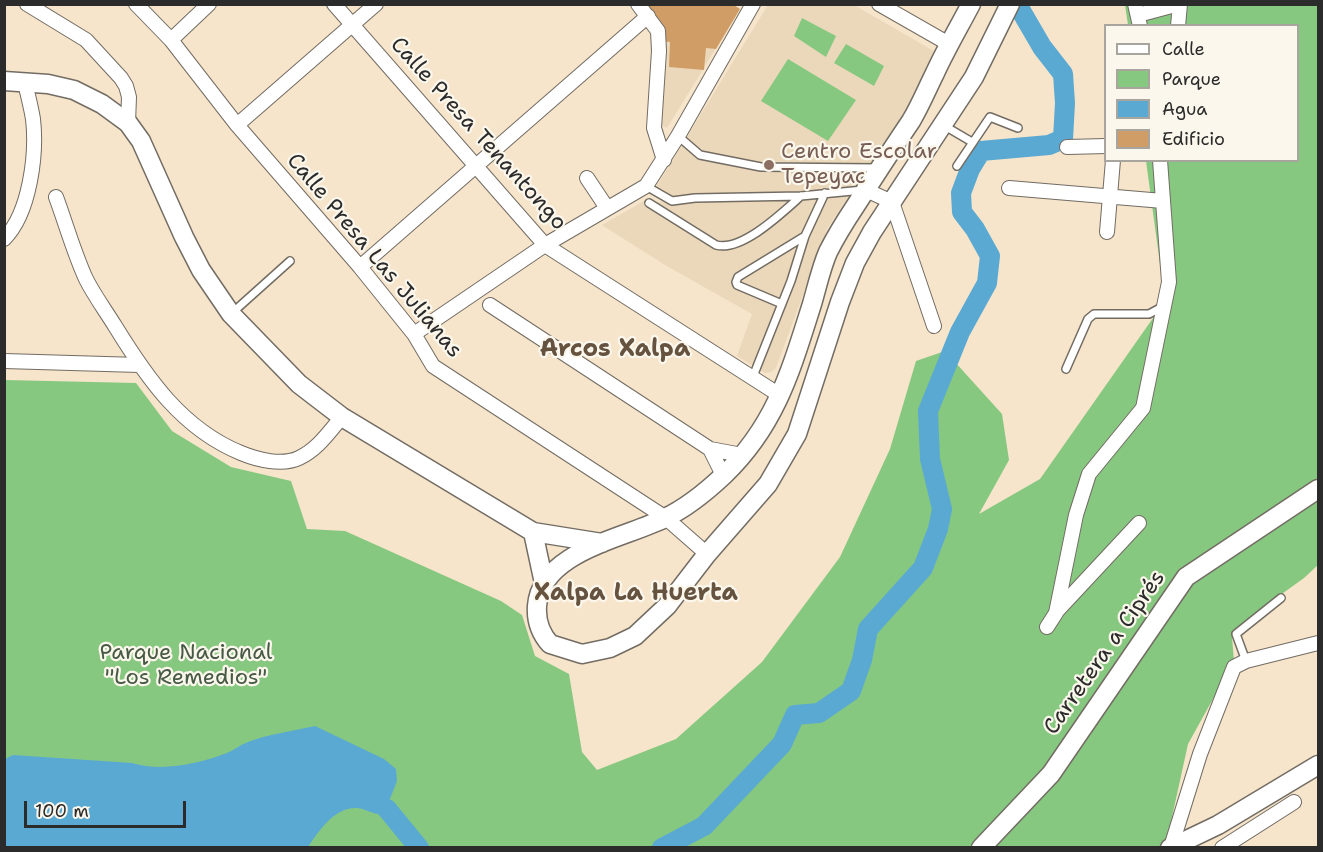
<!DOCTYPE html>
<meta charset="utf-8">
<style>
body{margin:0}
#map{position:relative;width:1323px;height:852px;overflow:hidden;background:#f6e4cb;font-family:"Shantell Sans",sans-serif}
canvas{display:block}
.frame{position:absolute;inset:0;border:6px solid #2b2b2b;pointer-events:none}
.legend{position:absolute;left:1104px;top:24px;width:195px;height:138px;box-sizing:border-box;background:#fbf7ec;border:2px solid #a8a59f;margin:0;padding:8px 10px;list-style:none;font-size:18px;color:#2b2b2b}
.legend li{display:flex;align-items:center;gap:12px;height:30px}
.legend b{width:30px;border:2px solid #a8a59f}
.scale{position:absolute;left:24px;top:801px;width:162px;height:27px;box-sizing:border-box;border:3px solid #2b2b2b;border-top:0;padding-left:8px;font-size:18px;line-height:21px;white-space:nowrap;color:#2b2b2b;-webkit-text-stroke:4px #fbf7ec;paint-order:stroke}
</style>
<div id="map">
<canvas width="1323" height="852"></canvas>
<div class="frame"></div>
<ul class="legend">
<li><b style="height:8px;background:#fff"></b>Calle</li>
<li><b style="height:16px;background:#87c881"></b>Parque</li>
<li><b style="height:16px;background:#59a9d3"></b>Agua</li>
<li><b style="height:16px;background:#d19d67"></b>Edificio</li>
</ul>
<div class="scale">100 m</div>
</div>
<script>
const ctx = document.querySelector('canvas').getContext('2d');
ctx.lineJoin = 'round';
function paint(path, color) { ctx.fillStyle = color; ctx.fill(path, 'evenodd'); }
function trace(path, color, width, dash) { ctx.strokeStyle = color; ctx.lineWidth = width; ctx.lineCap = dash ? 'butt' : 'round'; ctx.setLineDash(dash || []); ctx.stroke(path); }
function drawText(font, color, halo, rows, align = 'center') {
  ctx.font = font + ' "Shantell Sans",sans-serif'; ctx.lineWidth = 4.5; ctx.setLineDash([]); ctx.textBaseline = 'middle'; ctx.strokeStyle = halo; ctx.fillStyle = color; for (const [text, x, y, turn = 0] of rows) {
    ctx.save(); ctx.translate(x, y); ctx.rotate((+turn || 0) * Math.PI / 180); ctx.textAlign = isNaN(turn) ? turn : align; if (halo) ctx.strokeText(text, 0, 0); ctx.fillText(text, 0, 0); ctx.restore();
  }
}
paint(new Path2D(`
 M646 4H732L740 9 667 128 661 125 664 67Z
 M768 5H854L939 54 921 87 828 227 776 368 771 372 765 373 737 356 752 314 665 265 602 225 644 201 661 202 664 200 663 189H655Z`), '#ebd8ba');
paint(new Path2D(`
 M1125 5H1318V565L1304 578 1272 601 1232 637 1234 661 1188 744 1170 826 1180 847 5 848V380L136 383 172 431 231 467 291 481 307 529 345 531 501 601 522 615 535 656 569 674 582 752 597 770 676 739 762 662 840 557 890 449 916 361 945 351 1002 414 1009 460 979 514 1040 479 1165 301 1146 161 1298 160V26L1128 25Z
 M802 18 836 36 826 57 794 36Z
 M846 44 884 66 874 86 834 63Z
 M788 59 856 100 828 141 761 101Z`), '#87c881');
paint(new Path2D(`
 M315 726 384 759 396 769 397 781 384 814C375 816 367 809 357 808 334 807 319 831 308 847H5V759L13 755 132 763C162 772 198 764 227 753 234 750 240 745 248 742 269 734 293 731 315 726Z`), '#59a9d3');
trace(new Path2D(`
 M387 809 419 848
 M662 848 704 826 782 744 795 715 819 713 851 691 862 660 868 629 923 568 938 529 942 509 930 459 928 411 960 332 987 283 990 256 975 229 962 212 961 193 970 169 981 151 1049 145 1063 139 1065 103 1063 74 1042 47 1017 4`), '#59a9d3', 20);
paint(new Path2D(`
 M646 4H732L740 9 716 49 706 48 704 70 669 67 670 42 661 41Z`), '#d19d67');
const lane = new Path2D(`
 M943 125 972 142
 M678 136 700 155 761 167 877 168
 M957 166 990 117 1018 128
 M646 186 672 201 695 198 801 196 863 190
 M649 203 716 245C742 252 783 212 801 196
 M782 304 737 285 736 282 738 277 805 236
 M232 313 290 261
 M1066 369 1088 319 1094 314H1149L1164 306
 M752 379 791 281 805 236 825 193
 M1246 661 1236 634 1281 598`);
const street = new Path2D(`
 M27 4 86 40 121 78 126 86 129 97 128 123
 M136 4 171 40 237 125 360 267 414 334 433 366 666 518 707 554
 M334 4 545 245 781 396
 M638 4 658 31 659 51 654 128 664 160
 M879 4 949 44
 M1135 4 1140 26
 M1138 15 1179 4
 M1178 26 1180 4
 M171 40 209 4
 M237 125 376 4
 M1067 147 1106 146
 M587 178 607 208
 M1009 188 1163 201
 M866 190 892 202 934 326
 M56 197C66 224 74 253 86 279 94 295 105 310 115 326 147 378 182 429 241 453 258 460 282 466 299 458 318 449 329 432 342 417
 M1107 232 1113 160
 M4 239C30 213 37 154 33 119 31 107 28 95 25 83
 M360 267 648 16
 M490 305 710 449 742 455
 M414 334 545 245 646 186 678 136 753 4
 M4 361 139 365
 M710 449 723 475
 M1057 611 1139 523
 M1047 627 1056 613 1076 515 1089 474 1143 408 1169 282 1160 160
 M1171 847 1200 754 1234 667 1246 661 1318 643
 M1222 848 1294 802`);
const secondary = new Path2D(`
 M971 4C959 27 946 49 935 73 927 89 920 106 911 121 892 149 874 177 856 205 846 220 836 236 828 252 821 268 817 287 812 304 791 370 776 425 724 475 707 491 686 508 665 518 626 538 541 551 537 606 536 621 540 633 550 644L582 654 610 648 635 636 667 606 707 554 768 484 797 434 840 302 855 263 872 232 974 77 1010 4
 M4 81 48 84 74 90 102 104 128 123 141 141 184 237 201 270 231 314 299 384 342 417 533 532 602 543
 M533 532 544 583
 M981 848 1051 774 1186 577 1318 489
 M1170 848 1218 825 1318 765`);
trace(lane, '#726c63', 10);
trace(street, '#726c63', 16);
trace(secondary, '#726c63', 21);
trace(lane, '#fff', 7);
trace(street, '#fff', 14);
trace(secondary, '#fff', 18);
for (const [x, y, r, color] of [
 [769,165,6,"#8d6e63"]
]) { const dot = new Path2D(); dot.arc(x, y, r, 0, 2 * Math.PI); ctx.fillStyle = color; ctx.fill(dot); trace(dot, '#fbf7ec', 2); }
drawText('22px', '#2b2b2b', '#fbf7ec', [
 ["Calle Presa Tenantongo",478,134,48],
 ["Calle Presa Las Julianas",374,256,50],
 ["Carretera a Ciprés",1105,653,-55]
]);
drawText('22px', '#785e54', '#fbf7ec', [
 ["Centro Escolar",781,152],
 ["Tepeyac",781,177]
], 'left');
drawText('22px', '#475a45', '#fbf7ec', [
 ["Parque Nacional",186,653],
 ["\"Los Remedios\"",186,678]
]);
drawText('bold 24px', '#655340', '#fbf7ec', [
 ["Arcos Xalpa",615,350],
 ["Xalpa La Huerta",636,594]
]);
</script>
